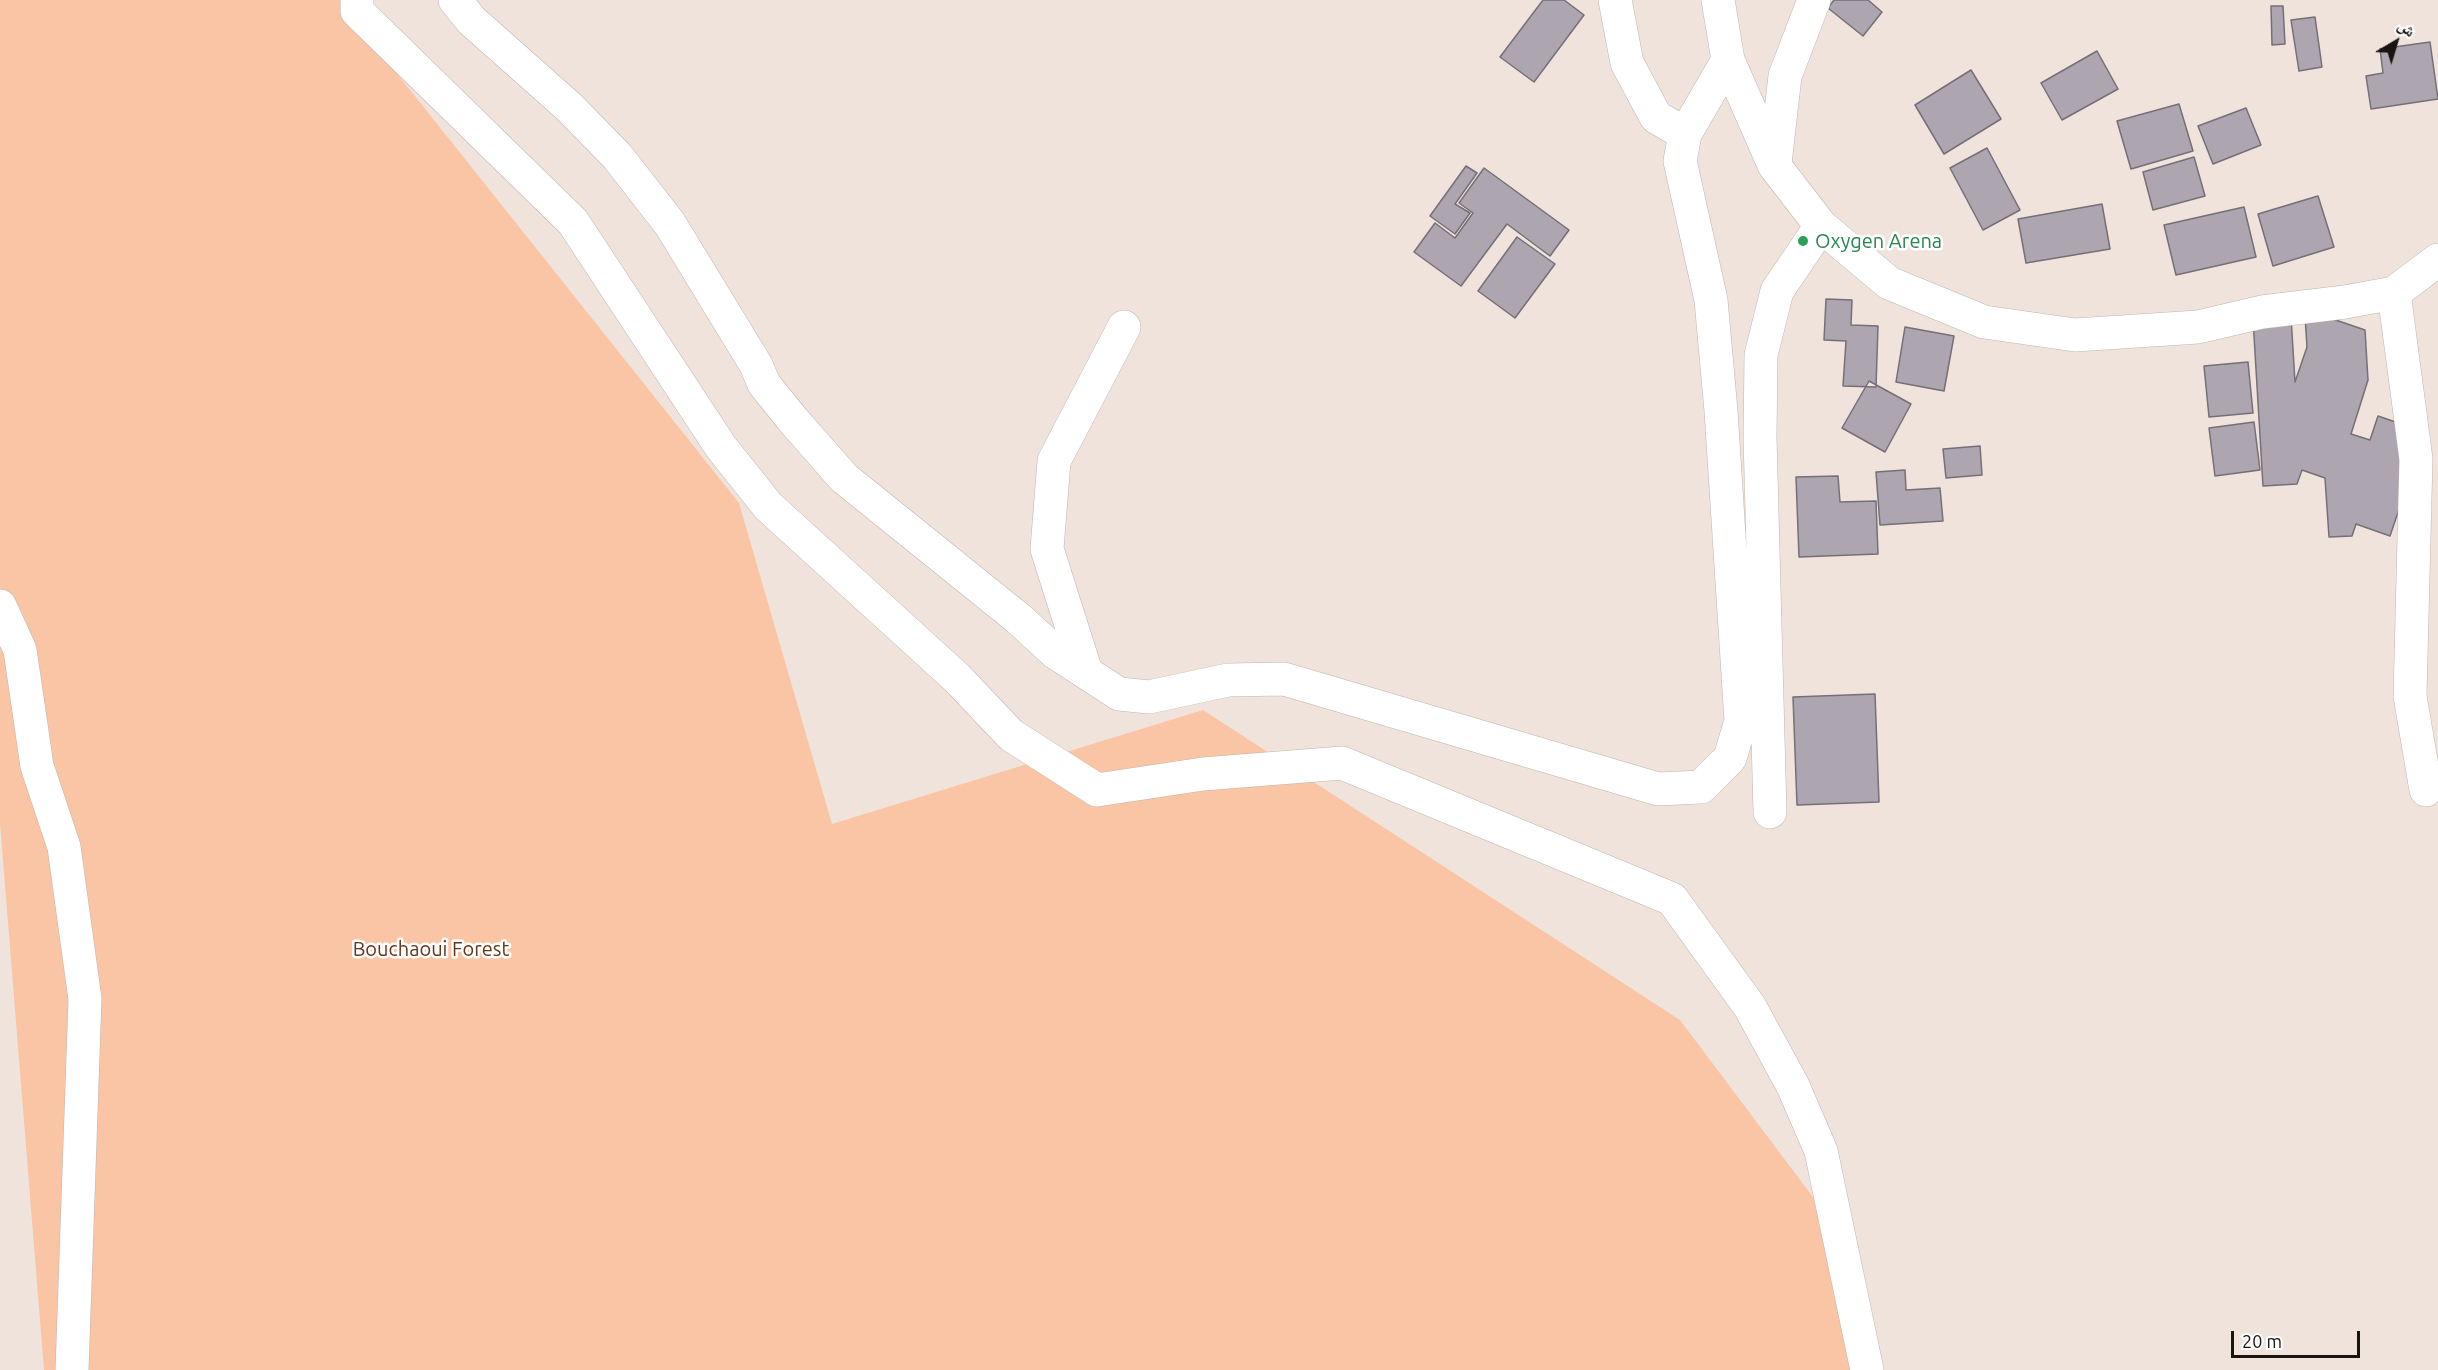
<!DOCTYPE html>
<meta charset="utf-8">
<style>
body{margin:0}
#map{position:relative;width:2438px;height:1370px;overflow:hidden;background:#efe3dc;font-family:Ubuntu,"Noto Naskh Arabic",sans-serif}
canvas{display:block}
.north{position:absolute;left:2366px;top:12px;width:60px;height:60px;-webkit-text-stroke:4px #fff;paint-order:stroke;rotate:38deg;font-size:16px;font-weight:700;line-height:24px;text-align:center;color:#181412}
.north::after{content:'';display:block;margin:auto;width:21px;height:27px;background:#181412;clip-path:polygon(50% 0,100% 100%,50% 72%,0 100%)}
.scale{position:absolute;left:2231px;top:1331px;width:129px;height:27px;box-sizing:border-box;border:3px solid #181412;border-top:0;padding-left:8px;font-size:18px;line-height:21px;white-space:nowrap;color:#181412;-webkit-text-stroke:4px #fff;paint-order:stroke}
</style>
<div id="map">
<canvas width="2438" height="1370"></canvas>
<div class="north">ش</div>
<div class="scale">20 m</div>
</div>
<script>
const ctx = document.querySelector('canvas').getContext('2d');
ctx.lineJoin = 'round';
function paint(path, color) { ctx.fillStyle = color; ctx.fill(path, 'evenodd'); }
function trace(path, color, width, dash) { ctx.strokeStyle = color; ctx.lineWidth = width; ctx.lineCap = dash ? 'butt' : 'round'; ctx.setLineDash(dash || []); ctx.stroke(path); }
function drawText(font, color, halo, rows, align = 'center') {
  ctx.font = font + ' Ubuntu,sans-serif'; ctx.lineWidth = 5; ctx.setLineDash([]); ctx.textBaseline = 'middle'; ctx.strokeStyle = halo; ctx.fillStyle = color; for (const [text, x, y, turn = 0] of rows) {
    ctx.save(); ctx.translate(x, y); ctx.rotate((+turn || 0) * Math.PI / 180); ctx.textAlign = isNaN(turn) ? turn : align; if (halo) ctx.strokeText(text, 0, 0); ctx.fillText(text, 0, 0); ctx.restore();
  }
}
paint(new Path2D(`
 M0 0H343L344 7 739 503 832 824 1203 710 1680 1020 1849 1245 1864 1370H44L0 823Z`), '#fac5a5');
const building = new Path2D(`
 M1543 0H1564L1584 15 1534 82 1500 57Z
 M1834 0H1868L1882 12 1863 36 1828 8Z
 M2271 6H2283L2285 44 2272 45Z
 M2315 17 2322 67 2299 71 2291 20Z
 M2430 42 2438 99 2371 109 2366 76 2383 73 2380 49Z
 M2097 51 2118 89 2062 120 2041 83Z
 M1971 70 2001 119 1944 154 1915 105Z
 M2179 104 2193 151 2131 169 2117 121Z
 M2246 108 2261 145 2213 164 2198 126Z
 M1987 148 2020 210 1983 230 1950 168Z
 M2194 157 2205 196 2153 210 2143 172Z
 M1466 166 1477 173 1455 204 1470 213 1455 234 1430 216Z
 M1484 168 1569 230 1550 256 1507 224 1461 286 1414 252 1435 223 1455 238 1473 213 1459 203Z
 M2318 196 2334 247 2273 266 2258 214Z
 M2102 204 2110 249 2026 263 2018 219Z
 M2244 207 2256 257 2176 275 2164 225Z
 M1517 237 1555 264 1515 318 1478 291Z
 M1826 299 1852 300 1851 325 1878 326 1876 387 1843 386 1846 341 1824 340Z
 M2318 314 2365 330 2368 380 2351 434 2370 440 2378 416 2407 426 2416 459 2390 536 2356 524 2352 536 2329 537 2325 478 2302 470 2297 484 2263 486 2253 319 2291 317 2295 382 2307 347 2305 316Z
 M1905 327 1954 336 1944 391 1896 382Z
 M2248 362 2253 413 2209 417 2204 366Z
 M1869 381 1911 404 1885 452 1842 428Z
 M2254 422 2260 470 2215 476 2209 428Z
 M1980 446 1982 475 1946 478 1943 449Z
 M1905 470 1906 490 1940 488 1943 521 1880 525 1876 472Z
 M1838 476 1840 502 1876 501 1878 554 1799 557 1796 477Z
 M1875 694 1879 802 1797 805 1793 697Z`);
paint(building, '#ada6b0');
trace(building, '#756f77', 1.5);
const minor = new Path2D(`
 M357 0V11L573 222 721 447 768 506 957 678 1011 735 1097 790 1203 774 1342 763 1672 899 1750 1007 1793 1086 1821 1151 1867 1370
 M455 0 471 20 569 107 617 156 670 224 756 365 764 384 793 420 844 478 1019 619 1056 653 1119 694 1149 697 1228 680 1284 679 1658 789 1701 787 1730 758 1741 721 1721 411 1711 300 1680 161 1685 134 1728 60
 M1615 0 1627 63 1656 117 1685 134
 M1718 0 1728 60 1774 165 1821 226 1889 283 1984 322 2075 335 2198 327 2262 312 2345 302 2394 293 2438 260
 M1775 163 1785 76 1814 0
 M2394 293 2416 459 2410 696 2426 790
 M0 606 20 650 37 766 64 847 85 999 72 1370
 M1086 672 1047 549 1054 461 1124 327
 M1770 812 1760 437 1761 355 1777 291 1821 226`);
trace(minor, '#c0b5af', 34);
trace(minor, '#fff', 33);
for (const [x, y, r, color] of [
 [1803,241,6,"#2e9e5b"]
]) { const dot = new Path2D(); dot.arc(x, y, r, 0, 2 * Math.PI); ctx.fillStyle = color; ctx.fill(dot); trace(dot, '#fff', 2); }
drawText('20px', '#27864d', '#fff', [
 ["Oxygen Arena",1815,241]
], 'left');
drawText('20px', '#653719', '#fff', [
 ["Bouchaoui Forest",431,949]
]);
</script>
